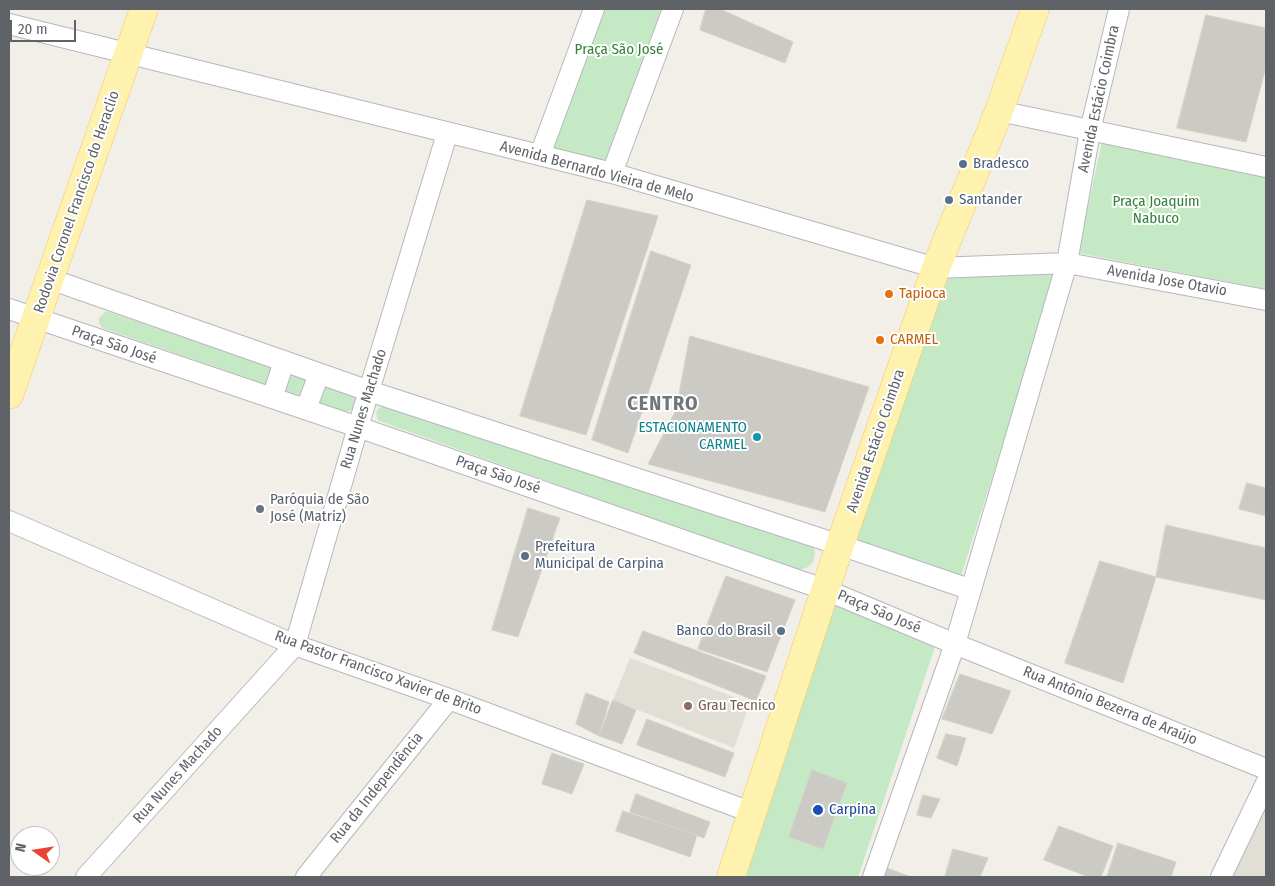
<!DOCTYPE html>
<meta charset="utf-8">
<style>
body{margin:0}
#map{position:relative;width:1275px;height:886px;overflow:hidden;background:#f1efe8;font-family:"Fira Sans Condensed",sans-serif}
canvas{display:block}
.frame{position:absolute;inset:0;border:10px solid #5f6368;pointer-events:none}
.north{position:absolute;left:10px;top:826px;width:50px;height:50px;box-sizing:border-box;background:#fff;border:1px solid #bfc1c3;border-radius:50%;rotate:283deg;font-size:14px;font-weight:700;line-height:20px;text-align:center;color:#5f6368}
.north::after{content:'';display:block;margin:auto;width:18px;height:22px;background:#ea4335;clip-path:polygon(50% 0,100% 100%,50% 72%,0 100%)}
.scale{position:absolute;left:10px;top:20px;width:66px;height:22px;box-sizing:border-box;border:2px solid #5f6368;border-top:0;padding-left:6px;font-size:15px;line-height:18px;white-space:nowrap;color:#5f6368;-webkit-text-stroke:4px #fff;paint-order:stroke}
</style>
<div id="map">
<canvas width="1275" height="886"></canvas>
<div class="frame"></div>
<div class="north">N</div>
<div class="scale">20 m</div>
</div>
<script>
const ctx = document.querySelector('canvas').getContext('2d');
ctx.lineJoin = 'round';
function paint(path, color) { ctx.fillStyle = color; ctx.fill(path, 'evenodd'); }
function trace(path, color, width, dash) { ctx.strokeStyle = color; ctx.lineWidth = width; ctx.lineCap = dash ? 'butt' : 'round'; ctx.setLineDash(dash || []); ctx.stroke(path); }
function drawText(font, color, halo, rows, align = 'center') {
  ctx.font = font + ' "Fira Sans Condensed",sans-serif'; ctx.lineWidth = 4; ctx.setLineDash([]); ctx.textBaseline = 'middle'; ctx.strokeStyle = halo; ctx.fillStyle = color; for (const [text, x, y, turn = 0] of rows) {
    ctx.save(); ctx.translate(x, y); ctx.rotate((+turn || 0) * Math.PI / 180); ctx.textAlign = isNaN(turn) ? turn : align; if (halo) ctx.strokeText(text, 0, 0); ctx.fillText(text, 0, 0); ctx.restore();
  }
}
paint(new Path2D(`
 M630 658 750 703 734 748 613 700Z
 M1266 803V877H1231Z`), '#e1ded6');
paint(new Path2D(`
 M596 9H671L612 168 544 152Z
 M1102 142 1266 175V289L1078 253Z
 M1058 270 960 579 850 540 941 275Z
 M106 311 355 395 357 400 355 409 346 412 102 328 99 323V318Z
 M383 405 813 546C819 560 809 572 794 569L382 422 378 420 376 413 378 409Z
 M829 602 935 647 858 877H736Z`), '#c5e8c5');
const building = new Path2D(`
 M706 9H720L793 42 785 63 700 30Z
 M1206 15 1266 28V67L1246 142 1177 128Z
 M587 200 658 216 586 435 520 416Z
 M651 251 691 265 628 453 592 440Z
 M690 336 869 387 825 512 648 464 676 410Z
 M1247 483 1266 488V516L1239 509Z
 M528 508 560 518 518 637 492 630Z
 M1166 525 1266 548V600L1156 577Z
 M1100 561 1156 577 1123 683 1065 663Z
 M726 576 795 600 767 672 698 649Z
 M643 631 766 676 756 701 634 653Z
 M960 674 1011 691 992 734 942 719Z
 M586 693 609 702 599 736 576 724Z
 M613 700 636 710 622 744 599 736Z
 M647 719 734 753 725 777 637 745Z
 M946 734 966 738 957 766 937 758Z
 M552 753 584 764 572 794 542 784Z
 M812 770 847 783 823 849 789 837Z
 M636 794 710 822 704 838 630 812Z
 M923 795 940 799 931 818 917 815Z
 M623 811 697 835 690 857 616 831Z
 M1059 826 1113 846 1101 877H1089L1044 860Z
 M1118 843 1176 862 1171 877H1107Z
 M953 849 988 858 980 877H945Z
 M887 868 911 877H884Z`);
paint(building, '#cccac5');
trace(building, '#d6d1c6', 1);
const street = new Path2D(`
 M9 24 612 173 936 268 1067 263 1266 300
 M999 111 1266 167
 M540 155 594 9
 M612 173 673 9
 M50 279 369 391 840 545 969 589
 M9 309 358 427 826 590 955 644 1266 769
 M272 398 284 362
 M306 409 319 374
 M9 521 295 645 449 699 753 813
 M86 877 295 645 358 427 447 134
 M306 877 449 699
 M873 877 955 644 1067 263 1090 131 1119 9
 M1221 877 1266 783`);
const primary = new Path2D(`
 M9 395 144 9
 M731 877 840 545 936 268 999 111 1035 9`);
trace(street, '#b5b8bc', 22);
trace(primary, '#f2c960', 29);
trace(street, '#fff', 20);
trace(primary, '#fff2af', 28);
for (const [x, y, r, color] of [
 [963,164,5,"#5c6f8a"],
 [949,200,5,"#5c6f8a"],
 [889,294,5,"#e8710a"],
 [880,340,5,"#e8710a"],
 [757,437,5,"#0f9aa8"],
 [260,509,5,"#6b7280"],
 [525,556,5,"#5c6f8a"],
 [781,631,5,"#5c6f8a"],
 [688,706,5,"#8d6e63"],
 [818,810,6,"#1a4fb4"]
]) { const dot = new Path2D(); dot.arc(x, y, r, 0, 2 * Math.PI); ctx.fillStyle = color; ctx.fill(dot); trace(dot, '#fff', 2); }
drawText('15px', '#348238', '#fff', [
 ["Praça São José",619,50],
 ["Praça Joaquim",1156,202],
 ["Nabuco",1156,219]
]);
drawText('15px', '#5f6368', '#fff', [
 ["Avenida Estácio Coimbra",1099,99,-78],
 ["Avenida Bernardo Vieira de Melo",597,172,15],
 ["Rodovia Coronel Francisco do Heraclio",77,202,-71],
 ["Avenida Jose Otavio",1167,281,10],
 ["Praça São José",114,345,19],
 ["Rua Nunes Machado",364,409,-73],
 ["Avenida Estácio Coimbra",876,441,-71],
 ["Praça São José",498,475,19],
 ["Praça São José",879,612,23],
 ["Rua Pastor Francisco Xavier de Brito",378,673,20],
 ["Rua Antônio Bezerra de Araújo",1110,706,22],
 ["Rua Nunes Machado",178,775,-48],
 ["Rua da Independência",377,788,-51]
]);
drawText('15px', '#4e5e75', '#fff', [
 ["Bradesco",973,164],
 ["Santander",959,200],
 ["Prefeitura",535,547],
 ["Municipal de Carpina",535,564],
 ["Banco do Brasil",771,631,"right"]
], 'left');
drawText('15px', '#c56008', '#fff', [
 ["Tapioca",899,294],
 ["CARMEL",890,340]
], 'left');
drawText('15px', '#0d838f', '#fff', [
 ["ESTACIONAMENTO",747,428],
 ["CARMEL",747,445]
], 'right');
drawText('15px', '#5b616d', '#fff', [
 ["Paróquia de São",270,500],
 ["José (Matriz)",270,517]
], 'left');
drawText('15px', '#785e54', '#fff', [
 ["Grau Tecnico",698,706]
], 'left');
drawText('15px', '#164399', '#fff', [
 ["Carpina",829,810]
], 'left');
ctx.letterSpacing = '1px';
drawText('bold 20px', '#70757a', '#fff', [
 ["CENTRO",663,404]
]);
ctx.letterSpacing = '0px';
</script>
